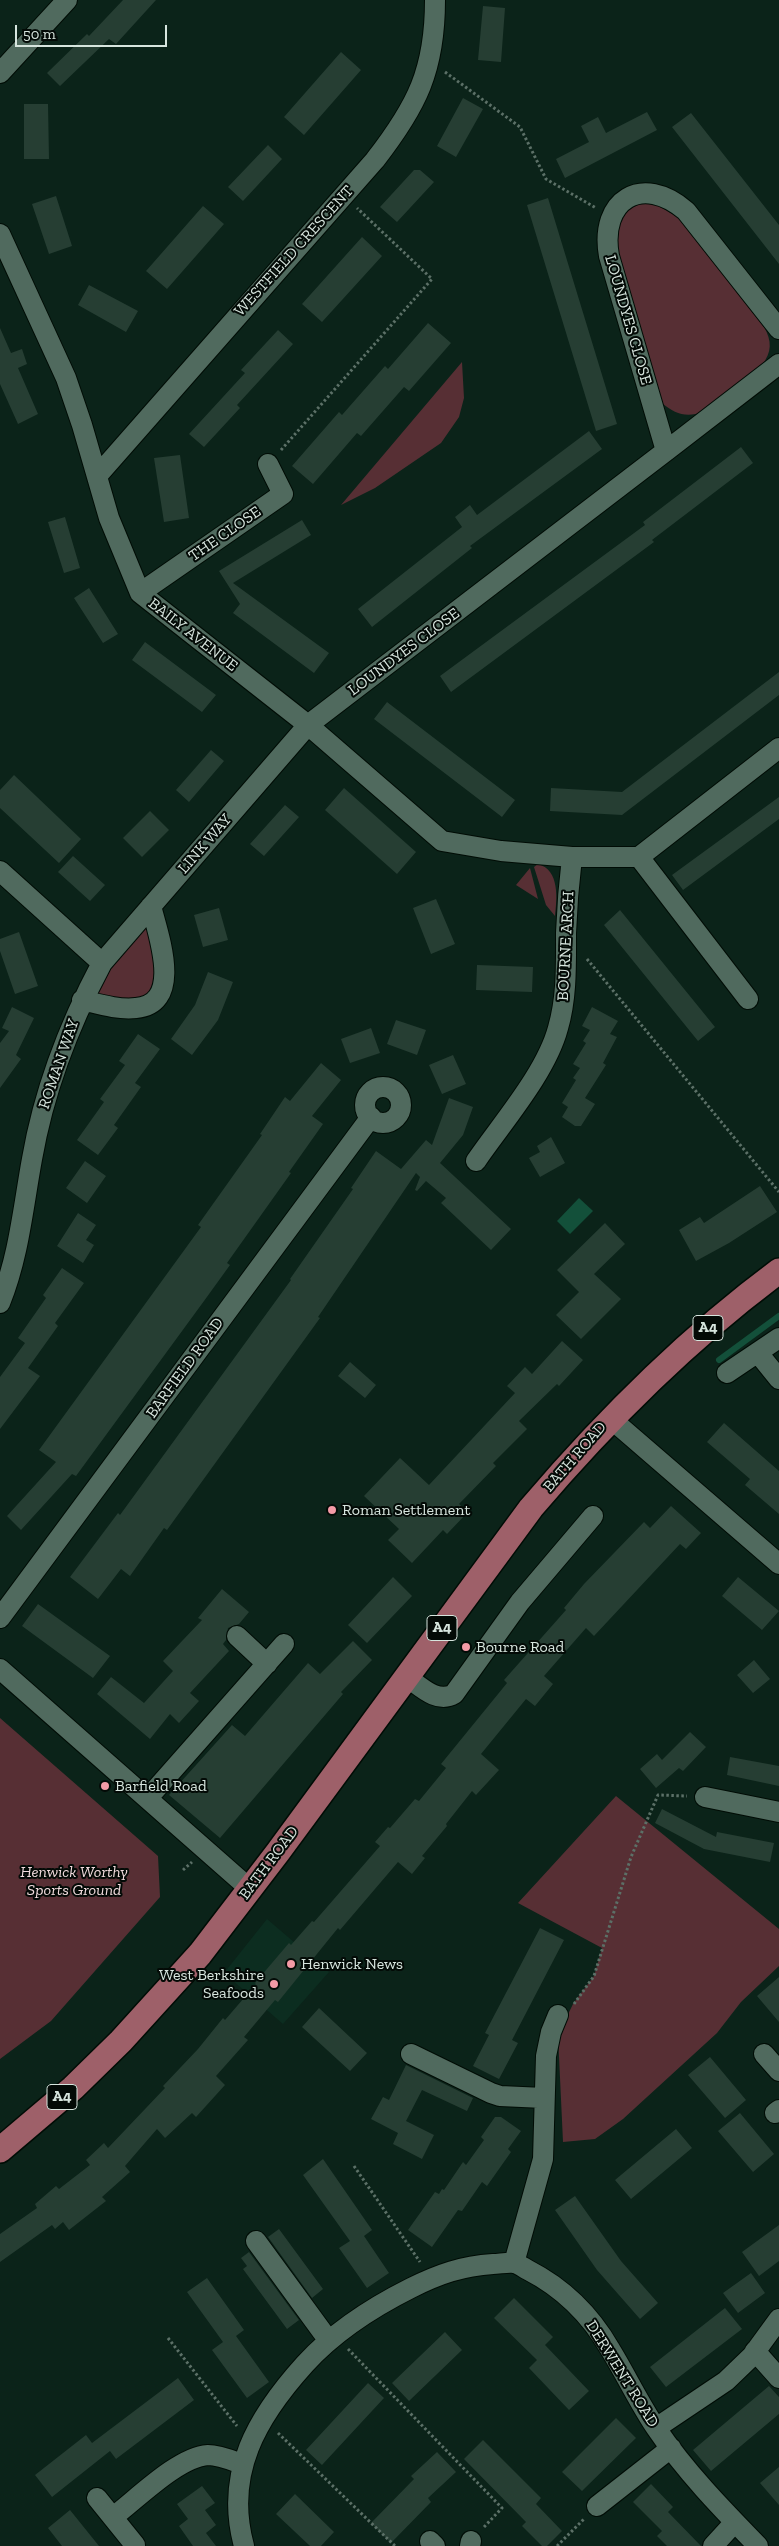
<!DOCTYPE html>
<style>
body{margin:0}
#map{position:relative;width:779px;height:2546px;overflow:hidden;background:#0b2319;font-family:"Zilla Slab",serif}
canvas{display:block}
.scale{position:absolute;left:15px;top:25px;width:152px;height:22px;box-sizing:border-box;border:2px solid #d7e5de;border-top:0;padding-left:6px;font-size:15px;line-height:18px;white-space:nowrap;color:#d7e5de;-webkit-text-stroke:4px #030a06;paint-order:stroke}
</style>
<div id="map">
<canvas width="779" height="2546"></canvas>
<div class="scale">50 m</div>
</div>
<script>
const ctx = document.querySelector('canvas').getContext('2d');
ctx.lineJoin = 'round';
function paint(path, color) { ctx.fillStyle = color; ctx.fill(path, 'evenodd'); }
function trace(path, color, width, dash) { ctx.strokeStyle = color; ctx.lineWidth = width; ctx.lineCap = dash ? 'butt' : 'round'; ctx.setLineDash(dash || []); ctx.stroke(path); }
function drawText(font, color, halo, rows, align = 'center') {
  ctx.font = font + ' "Zilla Slab",serif'; ctx.lineWidth = 4; ctx.setLineDash([]); ctx.textBaseline = 'middle'; ctx.strokeStyle = halo; ctx.fillStyle = color; for (const [text, x, y, turn = 0] of rows) {
    ctx.save(); ctx.translate(x, y); ctx.rotate((+turn || 0) * Math.PI / 180); ctx.textAlign = isNaN(turn) ? turn : align; if (halo) ctx.strokeText(text, 0, 0); ctx.fillText(text, 0, 0); ctx.restore();
  }
}
paint(new Path2D(`
 M267 1919 329 1972 283 2024 224 1973Z`), '#0c2d20');
paint(new Path2D(`
 M640 202 657 205 679 218 764 327C772 341 772 352 762 365L703 412C686 418 675 414 662 403L614 249 619 219 624 212Z
 M462 362 464 398 459 417 441 443 375 488 341 505Z
 M538 864C560 870 557 899 555 916L546 905 534 867Z
 M530 868 538 899 516 885Z
 M151 906 159 937 152 1002 82 1000Z
 M0 1718 158 1856 160 1897 51 2021 0 2059Z
 M616 1796 779 1929V1966L741 2002 717 2033 623 2119 595 2139 563 2142 558 2035 573 2004 594 1976 602 1948 518 1903Z`), '#572f34');
paint(new Path2D(`
 M579 1198 593 1211 570 1234 557 1221Z`), '#13503a');
trace(new Path2D(`
 M719 1360 779 1316`), '#13503a', 6);
paint(new Path2D(`
 M123 0H156L116 44 109 39 60 86 47 73 87 34 89 36Z
 M483 6 505 8 501 62 478 60Z
 M341 52 361 70 304 135 284 117Z
 M463 98 483 109 456 157 437 146Z
 M24 104H48L49 159H24Z
 M647 112 657 130 565 178 556 159 589 142 581 126 598 117 606 133Z
 M691 113 779 225V264L672 127Z
 M268 145 282 159 243 201 228 187Z
 M414 170H420L434 182 397 222 380 207Z
 M56 196 72 246 49 254 32 204Z
 M548 198 617 424 596 431 527 205Z
 M203 206 224 224 167 289 146 271Z
 M362 237 382 256 322 322 302 304Z
 M89 285 138 311 126 332 78 305Z
 M428 323 451 343 409 391 404 387 361 436 357 433 313 484 292 466 339 412 342 415 385 366 388 369Z
 M0 328 11 353 22 349 27 364 18 368 38 414 18 424 0 384Z
 M278 330 293 344 237 405 240 408 204 447 189 434 245 373 241 370Z
 M589 431 602 449 470 546 472 548 372 627 358 609 462 527 455 517 470 505 477 515Z
 M741 447 753 463 652 540 654 542 451 692 440 676 645 525 643 522Z
 M180 455 189 518 164 522 154 458Z
 M65 517 80 568 64 573 48 522Z
 M302 520 311 535 233 583 329 653 314 673 233 613 240 604 219 571Z
 M89 588 118 634 103 643 74 598Z
 M145 642 216 695 202 712 132 660Z
 M779 672V695L622 815 550 811 551 788 622 792Z
 M387 702 515 800 502 817 374 719Z
 M211 750 224 761 189 802 176 790Z
 M14 775 81 839 59 863 0 808V790Z
 M344 788 416 852 397 874 325 810Z
 M779 797V819L683 890 672 875Z
 M285 805 299 817 264 856 250 844Z
 M150 811 169 830 142 857 123 838Z
 M73 856 105 885 90 901 58 872Z
 M436 899 455 944 431 954 413 908Z
 M219 908 228 940 203 947 194 915Z
 M620 910 715 1027 698 1041 604 925Z
 M19 932 38 986 15 994 0 951V939Z
 M477 965 533 967 532 992 476 990Z
 M208 972 233 982 218 1020 192 1055 171 1039 195 1005Z
 M12 1007 34 1018 16 1055 21 1059 0 1088V1043L9 1031 2 1028Z
 M592 1007 618 1021 610 1034 617 1037 603 1063 606 1065 585 1098 595 1104 581 1126H575L562 1117 568 1107 562 1103 576 1080 573 1078 580 1068 573 1064 586 1043 583 1041 590 1030 582 1026Z
 M396 1020 426 1030 417 1055 387 1044Z
 M371 1028 380 1053 350 1063 341 1039Z
 M138 1034 160 1049 135 1083 141 1087 114 1125 118 1128 98 1155 77 1140 104 1102 100 1099 125 1065 119 1061Z
 M453 1055 466 1084 442 1094 429 1065Z
 M321 1063 341 1080 312 1116 323 1124 289 1172 291 1173 227 1263 230 1265 204 1301 76 1476 72 1474 21 1530 7 1516 56 1462 39 1450 201 1227 198 1225 262 1135 260 1134 285 1097 290 1101Z
 M449 1098 473 1107 463 1135 440 1163 511 1229 491 1250 441 1203 446 1198 426 1181 417 1191 415 1190 420 1177 416 1173 318 1317 320 1318 167 1530 164 1528 130 1576 121 1569 98 1599 70 1577 118 1513 120 1515 291 1280 290 1279 353 1189 351 1188 376 1151 401 1169 426 1140 432 1145Z
 M551 1137 565 1163 540 1177 529 1158 540 1152 537 1146Z
 M85 1161 106 1176 87 1203 66 1188Z
 M760 1186 777 1212 729 1243 696 1261 679 1230 700 1217 704 1223Z
 M78 1213 96 1225 86 1240 94 1245 83 1263 57 1246Z
 M605 1223 625 1244 594 1274 621 1299 581 1339 556 1315 579 1292 557 1270Z
 M62 1268 84 1283 55 1323 58 1326 28 1368 40 1376 0 1429V1377L25 1343 18 1338 46 1298 43 1295Z
 M562 1341 583 1360 559 1386 557 1384 519 1421 527 1429 493 1463 496 1466 459 1504 468 1512 447 1534 443 1530 412 1563 388 1540 399 1529 364 1496 400 1458 429 1485 515 1393 507 1386 525 1367 532 1374Z
 M350 1362 376 1385 365 1398 338 1376Z
 M724 1423 779 1471V1514L745 1485 750 1479 707 1442Z
 M671 1506 701 1533 686 1549 680 1544 594 1636 586 1628 544 1676 553 1684 535 1706 526 1699 481 1754 499 1770 476 1795 472 1791 446 1824 447 1826 422 1856 425 1858 412 1874 398 1862 340 1930 338 1928 278 2002 275 2000 244 2037 248 2040 216 2076 225 2085 196 2117 192 2113 165 2138 157 2129 125 2166 130 2172 102 2197 106 2201 69 2230 63 2222 55 2229 52 2225 0 2262V2234L37 2208 35 2204 56 2186 59 2189 90 2165 86 2160 104 2143 108 2148 165 2088 163 2086 198 2049 223 2018 225 2020 256 1984 255 1983 289 1943 291 1945 312 1921 314 1922 380 1846 375 1842 388 1827 390 1828 415 1799 419 1801 446 1768 441 1764 507 1683 504 1680 566 1610 564 1608 584 1584 644 1522 650 1528Z
 M393 1577 412 1596 367 1643 348 1625Z
 M738 1577 779 1611 762 1630 722 1596Z
 M222 1589 249 1612 239 1624 228 1628 226 1640 223 1644 229 1651 190 1693 199 1701 179 1723 170 1714 150 1739 97 1694 111 1677 144 1703 173 1671 163 1661 202 1620 198 1618Z
 M38 1604 110 1656 93 1678 22 1626Z
 M353 1641 372 1660 341 1692 343 1694 220 1838 169 1795 232 1725 245 1736 308 1663 320 1674Z
 M754 1660 770 1679 753 1693 737 1675Z
 M690 1732 706 1747 683 1771 679 1768 656 1788 640 1769 657 1754 662 1760Z
 M730 1757 779 1766V1786L727 1775Z
 M662 1809 716 1837 717 1832 774 1843 770 1862 704 1849 655 1823Z
 M540 1928 564 1940 512 2040 518 2043 499 2079 473 2066 489 2035 485 2033Z
 M779 1977V2022L757 1996Z
 M319 2008 367 2053 350 2071 302 2027Z
 M710 2057 746 2100 725 2118 688 2075Z
 M406 2065 473 2098 467 2111 422 2090 406 2121 434 2135 422 2159 393 2144 398 2133 371 2119 383 2097 389 2100Z
 M740 2113 774 2154 753 2172 718 2131Z
 M495 2117H501L521 2131 508 2149 511 2152 487 2186 482 2182 462 2211 458 2210 432 2247 408 2230 435 2192 439 2194 442 2189 444 2190 463 2162 466 2165 484 2140 481 2137Z
 M676 2129 692 2148 631 2199 615 2180Z
 M323 2159 372 2230 364 2236 389 2273 367 2288 339 2248 350 2241 303 2175Z
 M575 2196 621 2261 658 2303 640 2319 597 2270 555 2210Z
 M779 2225V2261L759 2276 742 2252Z
 M279 2229 323 2289 312 2298 268 2237Z
 M249 2252 299 2320 287 2329 243 2269 247 2266 241 2258Z
 M751 2273 765 2293 738 2313 723 2293Z
 M207 2278 244 2330 236 2336 269 2382 247 2398 212 2350 223 2342 187 2292Z
 M514 2298 553 2337 545 2345 589 2391 569 2410 529 2368 537 2360 494 2318Z
 M725 2308 742 2329 666 2387 650 2367Z
 M445 2332 462 2350 409 2401 392 2383Z
 M178 2378 194 2400 116 2459 110 2451 52 2497 35 2475 86 2435 92 2443Z
 M368 2383 384 2398 322 2465 306 2450Z
 M769 2386 779 2397V2414L711 2471 693 2450Z
 M616 2418 636 2438 582 2491 562 2472Z
 M483 2440 541 2498 536 2504 562 2531 547 2546H542L522 2526 526 2522 464 2459Z
 M437 2452 456 2472 428 2498 431 2502 391 2543 371 2523 414 2479 411 2476Z
 M779 2467V2505L760 2483Z
 M651 2484 673 2507 668 2512 701 2546H667L657 2536 662 2531 633 2502Z
 M202 2486 215 2503 205 2510 216 2525 206 2533 216 2546H193L179 2526 188 2519 177 2504Z
 M295 2494 334 2532 321 2546H310L276 2514Z
 M70 2510 99 2546H62L48 2528Z`), '#263e33');
const minor = new Path2D(`
 M0 73 67 0
 M0 234 66 378 82 425 109 518 140 593 308 725 442 841 501 851 572 857H639L779 748
 M666 451 779 364
 M98 475 375 160C417 106 435 70 435 0
 M140 593 283 494 268 464
 M639 857 748 999
 M0 871 102 963C69 1025 44 1090 32 1159 23 1208 19 1256 0 1303
 M102 963 308 725 666 451 609 256C599 200 642 173 686 211L779 329
 M82 1000C99 1004 118 1010 136 1008 184 1004 158 934 151 906
 M365 1105a18 18 0 1 1 36 0a18 18 0 1 1-36 0Z
 M476 1161C502 1123 546 1073 558 1028 567 997 566 965 566 933 567 907 569 882 572 857
 M758 1353 779 1379
 M727 1373 779 1338
 M610 1418 779 1564
 M0 1618 371 1117
 M237 1636 267 1664
 M0 1669 250 1889
 M407 1677C420 1686 437 1704 454 1694L520 1602 593 1516
 M705 1797 779 1812
 M148 1798 284 1644
 M411 2054 491 2093 500 2096 544 2098
 M764 2054 779 2071
 M775 2113 779 2110
 M256 2241 329 2341
 M514 2263 543 2159 546 2056 551 2032 558 2015
 M755 2351 779 2378
 M656 2428 726 2381 752 2356 779 2319
 M97 2498 135 2545
 M597 2506 671 2448
 M113 2517C137 2499 178 2457 208 2455 219 2455 231 2460 242 2464
 M430 2541 435 2546
 M244 2546C224 2473 257 2417 305 2364 335 2331 371 2308 411 2288 439 2274 462 2266 493 2264 499 2264 508 2262 514 2263 519 2264 524 2268 528 2270 563 2288 591 2316 610 2349 626 2375 639 2403 656 2428 685 2471 722 2509 758 2546
 M470 2546 471 2541
 M713 2546 735 2522`);
const major = new Path2D(`
 M0 2150 73 2088 121 2041 200 1954 278 1852 531 1508C606 1420 686 1340 779 1271`);
trace(minor, '#000c05', 22);
trace(major, '#000c05', 28);
trace(new Path2D(`
 M445 72 520 127 546 179 596 208
 M281 450 432 279 357 208
 M587 959 779 1192
 M183 1870 192 1862
 M574 2004 594 1976 631 1857 658 1795 687 1796
 M354 2166 420 2262
 M168 2338 237 2426
 M348 2349 502 2508 484 2527
 M278 2433 395 2546
 M557 2546 584 2519`), '#5c7067', 3, [2.5, 2.5]);
trace(minor, '#506a5e', 20);
trace(major, '#9e6069', 25);
for (const [x, y, r, color] of [
 [332,1510,5,"#f49aa6"],
 [466,1647,5,"#f49aa6"],
 [105,1786,5,"#f49aa6"],
 [291,1964,5,"#f49aa6"],
 [274,1984,5,"#f49aa6"]
]) { const dot = new Path2D(); dot.arc(x, y, r, 0, 2 * Math.PI); ctx.fillStyle = color; ctx.fill(dot); trace(dot, '#030a06', 2); }
for (const [x, y, w] of [
 [708,1328,30],
 [442,1628,30],
 [62,2097,30]
]) { const box = new Path2D(); box.roundRect(x - w / 2, y - 12.5, w, 25, 4); ctx.fillStyle = '#030a06'; ctx.fill(box); trace(box, '#d7e5de', 1); }
drawText('bold 15px', '#d7e5de', null, [
 ["A4",708,1328],
 ["A4",442,1628],
 ["A4",62,2097]
]);
drawText('16px', '#d7e5de', '#030a06', [
 ["WESTFIELD CRESCENT",294,251,-48],
 ["LOUNDYES CLOSE",628,320,74],
 ["THE CLOSE",225,534,-35],
 ["BAILY AVENUE",193,635,38],
 ["LOUNDYES CLOSE",404,652,-37],
 ["LINK WAY",205,844,-49],
 ["BOURNE ARCH",566,946,-87],
 ["ROMAN WAY",59,1064,-71],
 ["BARFIELD ROAD",185,1368,-54],
 ["BATH ROAD",575,1457,-49],
 ["BATH ROAD",269,1863,-53],
 ["DERWENT ROAD",622,2374,58]
]);
drawText('16px', '#d7e5de', '#030a06', [
 ["Roman Settlement",342,1510],
 ["Bourne Road",476,1647],
 ["Barfield Road",115,1786],
 ["Henwick News",301,1964],
 ["West Berkshire",264,1975,"right"],
 ["Seafoods",264,1993,"right"]
], 'left');
drawText('italic 16px', '#f2dcde', '#030a06', [
 ["Henwick Worthy",74,1872],
 ["Sports Ground",74,1890]
]);
</script>
